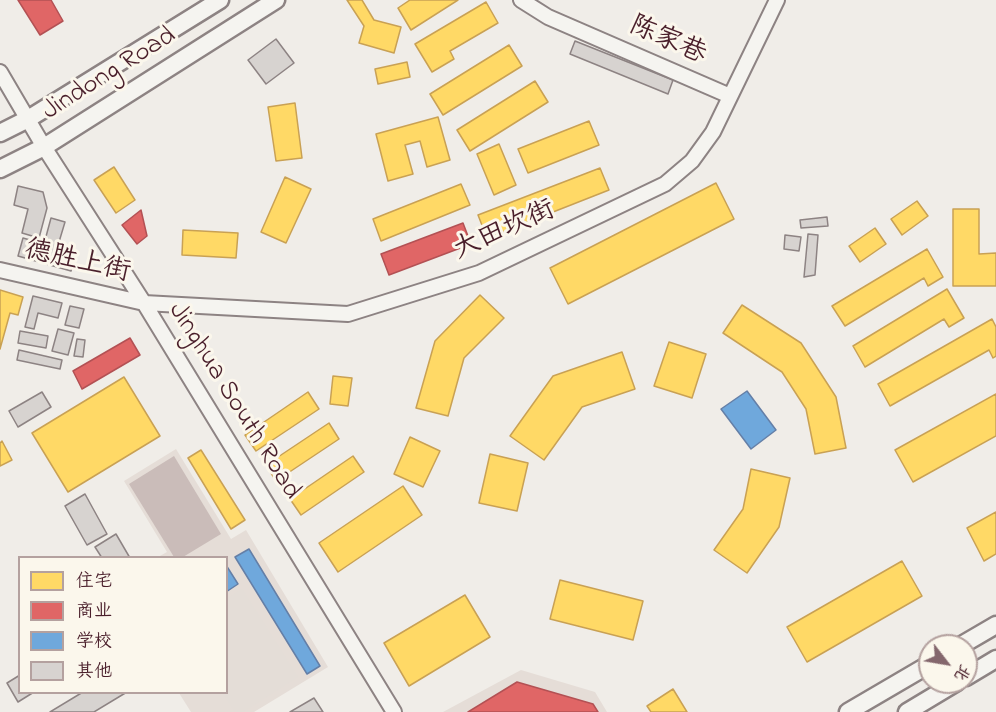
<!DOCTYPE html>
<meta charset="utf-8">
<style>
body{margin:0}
#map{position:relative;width:996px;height:712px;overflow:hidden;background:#f0ede8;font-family:"Indie Flower","LXGW WenKai TC",sans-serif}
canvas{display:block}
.legend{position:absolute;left:18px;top:556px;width:210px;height:138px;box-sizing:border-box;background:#fbf7ec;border:2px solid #b4a19f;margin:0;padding:8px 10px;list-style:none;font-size:18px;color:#4a1f2b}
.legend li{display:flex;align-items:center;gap:12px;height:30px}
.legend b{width:30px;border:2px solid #b4a19f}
.north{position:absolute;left:918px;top:634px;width:60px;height:60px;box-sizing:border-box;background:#fbf7ec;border:2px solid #b4a19f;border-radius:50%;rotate:121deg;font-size:16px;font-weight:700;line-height:24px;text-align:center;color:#4a1f2b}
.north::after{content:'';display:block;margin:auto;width:21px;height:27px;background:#84676d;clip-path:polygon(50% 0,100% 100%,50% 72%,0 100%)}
</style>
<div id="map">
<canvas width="996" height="712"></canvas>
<ul class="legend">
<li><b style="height:16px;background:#ffd966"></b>住宅</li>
<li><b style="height:16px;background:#e06666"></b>商业</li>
<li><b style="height:16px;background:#6fa8dc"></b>学校</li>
<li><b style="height:16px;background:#d7d3d0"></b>其他</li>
</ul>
<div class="north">北</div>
</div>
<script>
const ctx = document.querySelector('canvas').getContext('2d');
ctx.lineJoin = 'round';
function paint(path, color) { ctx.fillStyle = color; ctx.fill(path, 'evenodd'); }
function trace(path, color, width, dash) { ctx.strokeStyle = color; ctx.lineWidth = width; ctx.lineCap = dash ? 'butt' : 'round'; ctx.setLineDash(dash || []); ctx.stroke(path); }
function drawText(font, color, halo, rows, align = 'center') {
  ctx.font = font + ' "Indie Flower","LXGW WenKai TC",sans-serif'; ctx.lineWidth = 6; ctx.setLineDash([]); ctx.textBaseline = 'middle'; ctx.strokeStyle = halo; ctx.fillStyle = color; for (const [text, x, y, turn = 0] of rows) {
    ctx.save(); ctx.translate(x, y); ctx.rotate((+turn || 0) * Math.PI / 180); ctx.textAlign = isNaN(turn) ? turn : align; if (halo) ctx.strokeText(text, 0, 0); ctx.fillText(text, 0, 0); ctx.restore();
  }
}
paint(new Path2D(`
 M176 449 231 539 246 530 328 667 254 712H191L179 693 226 692V558L158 557 167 552 124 481Z
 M521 670 595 692 607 712H443Z`), '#e5ddd7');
paint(new Path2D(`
 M242 589 298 677 243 712H235L223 693 226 692 227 599Z`), '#e4ddd7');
paint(new Path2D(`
 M174 456 221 534 183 557H174L129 484Z`), '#cabcb9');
const homes = new Path2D(`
 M347 0H362L374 20 401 27 394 53 359 43 364 26Z
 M410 0H458L411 30 398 8Z
 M486 2 498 23 450 51 454 59 432 72 415 44Z
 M509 45 522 66 443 115 430 94Z
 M407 62 410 77 378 84 375 69Z
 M535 81 548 102 470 151 457 130Z
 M295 103 302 158 276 161 268 107Z
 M438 117 450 160 427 167 420 141 405 145 413 174 388 181 376 134Z
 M589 121 599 145 528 173 518 149Z
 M499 144 516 185 494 195 477 154Z
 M114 167 135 200 116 213 94 180Z
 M600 168 609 190 487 238 478 215Z
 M285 177 311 189 286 243 261 232Z
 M716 183 734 219 568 304 550 268Z
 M461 184 470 205 381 241 373 219Z
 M917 201 928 216 902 235 891 219Z
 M953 209H979V254L996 253V286H953Z
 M875 228 886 244 860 262 849 246Z
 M183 230 238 233 236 258 182 255Z
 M927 249 943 277 928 286 924 278 845 326 832 306Z
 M947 289 964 318 949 327 944 319 865 367 853 346Z
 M0 290 23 297 18 315 10 313 0 349Z
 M480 295 504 318 464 358 448 416 416 408 435 341Z
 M742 305 801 343 836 397 846 448 815 454 806 409 782 372 723 333Z
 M992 319 996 327V356L993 358 989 350 890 406 878 384Z
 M669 342 706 354 692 398 654 386Z
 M622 352 635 389 582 407 544 460 510 436 553 376Z
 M333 376 352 378 348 406 330 404Z
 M124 377 160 436 68 492 32 433Z
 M308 392 319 409 256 451 245 435Z
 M996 394V436L913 482 895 450Z
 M329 423 339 439 276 481 266 465Z
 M410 437 440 451 423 487 394 474Z
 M2 441 12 460 0 466V443Z
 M201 450 245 520 231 529 188 458Z
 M490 454 528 463 517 511 479 503Z
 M353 456 364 472 301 515 290 499Z
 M751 469 790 478 779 527 747 573 714 550 743 509Z
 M403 486 422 515 338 572 319 543Z
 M996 512V554L984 561 967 528Z
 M902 561 922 596 807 662 787 627Z
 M560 580 643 601 633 640 550 619Z
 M465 595 490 637 409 686 384 643Z
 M673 689 687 712H651L647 706Z`);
paint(homes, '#ffd966');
trace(homes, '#c9a154', 1.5);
const shops = new Path2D(`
 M18 0H51L63 21 40 35Z
 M141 210 147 236 137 244 122 225Z
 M463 223 471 244 389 275 381 254Z
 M130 338 140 355 82 389 73 371Z
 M517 682 593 704 598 712H468Z`);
paint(shops, '#e06666');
trace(shops, '#b35154', 1.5);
const schools = new Path2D(`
 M747 391 776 430 751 449 721 409Z
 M249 549 320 666 307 674 235 557Z
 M226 565 238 584 226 592Z`);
paint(schools, '#6fa8dc');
trace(schools, '#647fa7', 1.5);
const building = new Path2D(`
 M276 39 294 63 266 84 248 60Z
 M575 41 673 80 668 94 570 54Z
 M18 186 43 192 47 208 39 238 22 233 28 209 14 205Z
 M827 217 828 226 801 228 800 220Z
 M51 218 65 222 56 252 75 257 71 271 18 256 23 238 44 244Z
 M808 234 818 235 815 275 804 277Z
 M785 235 801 237 799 251 784 249Z
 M33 296 62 303 58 318 38 313 34 329 25 327Z
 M70 306 84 309 79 328 65 325Z
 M58 329 74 333 68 355 52 351Z
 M20 331 48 336 46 348 18 343Z
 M77 339 85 340 83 357 74 356Z
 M19 350 62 360 60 369 17 360Z
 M42 392 51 407 18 427 9 411Z
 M85 494 107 534 87 545 65 506Z
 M116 534 130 558H102L95 547Z
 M20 675V692H34L18 702 7 683Z
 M83 692H127L94 712H50Z
 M314 698 323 712H290Z`);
paint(building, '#d7d3d0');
trace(building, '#8d8383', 1.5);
const minor = new Path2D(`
 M521 0 548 17 730 96
 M0 72 44 147 144 303 394 712
 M0 270 144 303 348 314 479 273 665 184 692 161 713 132 777 0`);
const major = new Path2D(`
 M0 133 28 119 220 0
 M0 169 44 147 276 0
 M960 646 996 625
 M966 677 996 659
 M848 712 930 664
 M907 712 957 682`);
trace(minor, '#8d8383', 18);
trace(major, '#8d8383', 21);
trace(minor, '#f5f4f0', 14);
trace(major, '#f5f4f0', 16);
drawText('27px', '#4a1f2b', '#fbf7ec', [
 ["陈家巷",667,42,24],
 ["Jindong Road",110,75,-32],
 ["大田坎街",505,232,-24],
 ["德胜上街",77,263,13],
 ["Jinghua South Road",233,402,58]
]);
</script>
